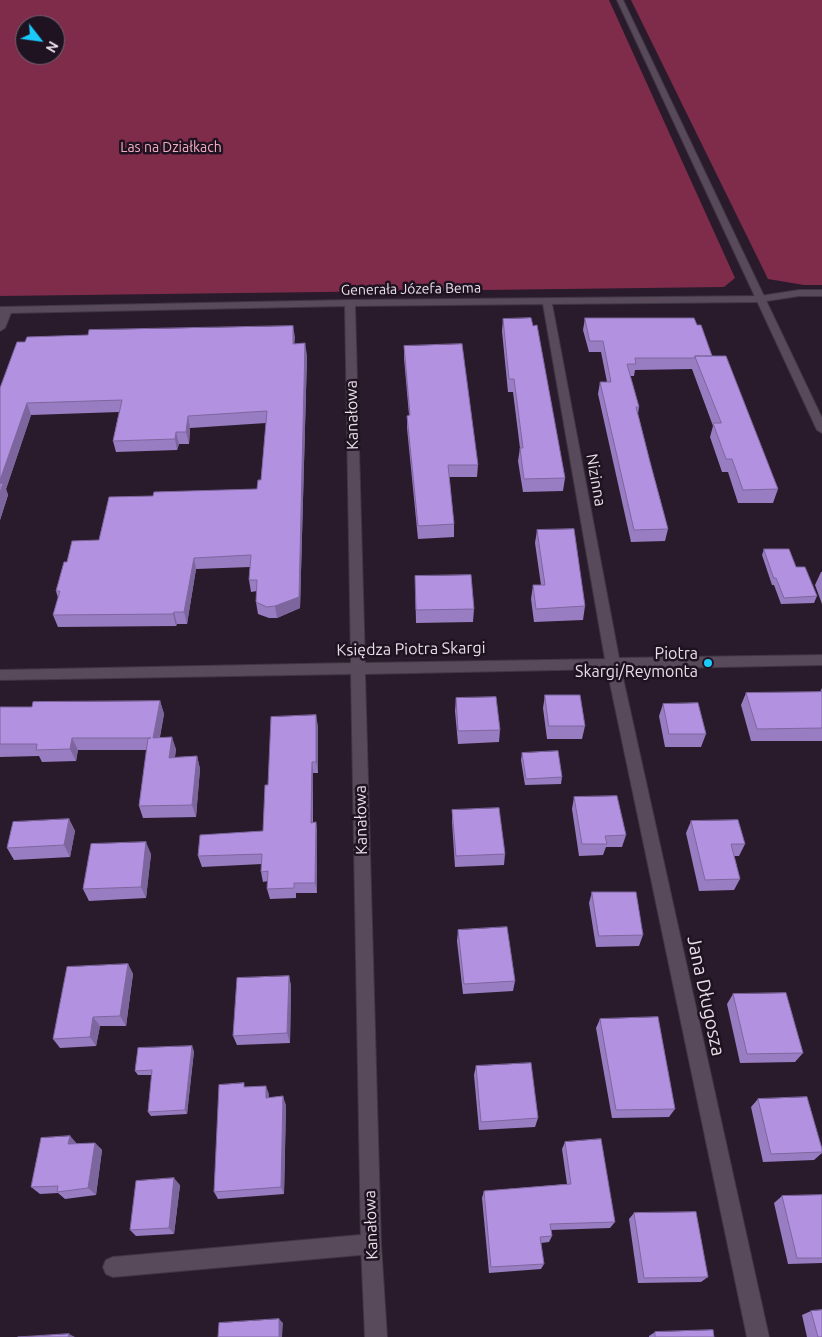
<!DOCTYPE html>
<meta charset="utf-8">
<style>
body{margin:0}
#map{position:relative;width:822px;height:1337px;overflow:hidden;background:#291b2b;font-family:Ubuntu,sans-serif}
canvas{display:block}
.north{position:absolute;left:15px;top:15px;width:50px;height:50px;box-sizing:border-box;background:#1f1221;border:1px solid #6f6471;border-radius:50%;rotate:120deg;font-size:14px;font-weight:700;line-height:20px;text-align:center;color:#e8dfe9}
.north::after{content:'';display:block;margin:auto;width:18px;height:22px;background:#1acafc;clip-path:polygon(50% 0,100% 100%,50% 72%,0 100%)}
</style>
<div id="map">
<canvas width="822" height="1337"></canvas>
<div class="north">N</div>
</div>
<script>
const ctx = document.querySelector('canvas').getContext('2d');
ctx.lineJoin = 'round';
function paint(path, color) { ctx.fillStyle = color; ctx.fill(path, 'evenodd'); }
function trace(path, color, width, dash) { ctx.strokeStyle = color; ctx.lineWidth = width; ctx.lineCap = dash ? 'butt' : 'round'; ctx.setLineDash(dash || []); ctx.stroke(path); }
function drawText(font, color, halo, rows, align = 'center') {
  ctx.font = font + ' Ubuntu,sans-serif'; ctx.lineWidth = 5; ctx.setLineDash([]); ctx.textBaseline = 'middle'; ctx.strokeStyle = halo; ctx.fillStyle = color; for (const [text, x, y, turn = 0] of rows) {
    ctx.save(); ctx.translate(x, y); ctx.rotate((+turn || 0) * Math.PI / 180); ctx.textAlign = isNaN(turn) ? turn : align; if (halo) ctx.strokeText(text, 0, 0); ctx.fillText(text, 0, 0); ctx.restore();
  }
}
paint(new Path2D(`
 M0 0H609L735 278 724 287 0 296ZM25 25H55V55H25Z
 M631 0H822V285H804L768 279Z`), '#7f2c4b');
const service = new Path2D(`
 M371 1234 378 1237 381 1244 378 1251 371 1254 113 1277 106 1274 103 1267 106 1260 113 1257Z`);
const minor = new Path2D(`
 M799 290H822V296H799L760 302 552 304 619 658 822 655V665L621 669 769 1337H747L607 669 365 674 381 1244 387 1337H365L361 1244 351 674 0 680V670L351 663 345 306 11 313 5 328 0 331V307L350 300 760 296ZM543 304 605 659 365 663 355 306Z`);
const secondary = new Path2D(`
 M617 0H623L822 418V433L817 430Z`);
trace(service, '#403642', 2);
trace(minor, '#403642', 2);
trace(secondary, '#403642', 2);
paint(service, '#58495b');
paint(minor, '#58495b');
paint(secondary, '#58495b');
paint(new Path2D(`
 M585 318 697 325 778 489 773 503H738L728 472H722L710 437 713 426 692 369 635 370 634 376H630L639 407 638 414 650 462 668 529 665 541 631 542 598 394 600 382H607L601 352H589L583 330Z
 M503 319 565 478 563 491 523 492 518 461 520 448 513 392H508L502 331Z
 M293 326 294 344 307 355 300 608 277 618H269L258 614 256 602 257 591 251 592 249 580 250 567 196 569 187 624H177L176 626 58 627 53 615 58 598 56 591 67 562 99 540 153 496 257 489 261 480 266 423 190 428 189 444H179L177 450 116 452 113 441 119 412 31 415 6 489 8 495 0 520V388L25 342 88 335Z
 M404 346 478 465 477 477H449L454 524V537L418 539 407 428V416L409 415 404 358Z
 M537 530 585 606 583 620 534 622 531 599 533 585H541L535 543Z
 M764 549 796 567 817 596 814 603 781 604 774 585H772L762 555Z
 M821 572H822V604L815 585Z
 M415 576 474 609 473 622 416 623Z
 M822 688V741H751L741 705 746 693 820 692Z
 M545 695 585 726 582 739H547L543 708Z
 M456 698 500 730 499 742 458 744 455 711Z
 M160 701 164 714 160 737 176 749 175 757 197 756 200 769 196 817 143 818 139 806 147 750H78L76 761 42 762 39 756 0 757V707H32Z
 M663 704 706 734 701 747H665L659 716Z
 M318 726V773H313V823L316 822 317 833V893H296V898L270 899 267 889 268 881 263 882 261 872 262 864 202 867 198 856 263 831 268 785Z
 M522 753 562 777 561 784 525 785 521 760Z
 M574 797 626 835 622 847H606L603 855 579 856 572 809Z
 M452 810 505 854 504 865 455 867 452 822Z
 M69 819 75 831 70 857 14 860 7 848Z
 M691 821 745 844 739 856H734L740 879 734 890 699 891 686 833Z
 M151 854 146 898 89 901 83 889Z
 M592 892 643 935 639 946 596 947 589 903Z
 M458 930 515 981 513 991 463 994 457 941Z
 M128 964 133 974 126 1026H100L96 1046 60 1048 53 1039Z
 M289 976 291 986 290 1043 237 1045 233 1036Z
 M733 994 803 1053 795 1062 740 1063 727 1004Z
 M600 1019 675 1109 669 1117 612 1118 596 1028Z
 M194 1051 187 1114 151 1116 148 1112 152 1075H138L135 1071Z
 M476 1066 538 1118 535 1127 479 1130 474 1075Z
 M245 1087 269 1094V1098L286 1105 284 1194 218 1199 214 1192Z
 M758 1099 822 1152V1153L814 1160 763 1162 751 1107Z
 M70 1136 77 1144 95 1143 102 1150 96 1195 65 1199 58 1193 40 1194 31 1187Z
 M565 1142 615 1222 610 1228 551 1230 552 1236 549 1242 541 1243 544 1264 541 1269 489 1273 482 1198 484 1191 567 1184 562 1149Z
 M180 1185 174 1234 136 1236 130 1230Z
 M822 1195V1263L788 1264 774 1203 782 1196Z
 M634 1213 708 1277 701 1282 638 1283 629 1219Z
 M811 1311 822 1337H807L802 1315Z
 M655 1332 714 1337H649V1336Z`), '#997dc2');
paint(new Path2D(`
 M293 326 295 337 294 355 293 344Z
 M305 343 307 355 300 608 277 618 275 606Z
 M27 403 31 415 6 489 8 495 0 520V480Z
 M188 416 190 428 189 444 186 432Z
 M176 432 179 444 177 450 175 439Z
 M194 558 196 569 187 624 184 612Z
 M174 612 177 624 176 626 173 614Z
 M160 701 164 714 157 750 153 738Z
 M316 715 318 726V773L316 762Z
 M172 737 176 749 173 770 169 758Z
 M72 738 78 750 76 761 70 749Z
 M197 756 200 769 196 817 192 805Z
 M312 762 313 773 312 833 311 823Z
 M69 819 75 831 70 857 64 845Z
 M316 822 317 833V893L315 883Z
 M146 842 151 854 146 898 141 887Z
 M128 964 133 974 126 1026 120 1016Z
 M289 976 291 986 290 1043 287 1033Z
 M93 1017 100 1026 96 1046 90 1037Z
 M192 1046 194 1051 187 1114 185 1110Z
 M266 1086 269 1094V1106L266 1098Z
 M283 1096 286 1105 284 1194 281 1187Z
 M70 1136 77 1144H68Z
 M95 1143 102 1150 96 1195 88 1188Z
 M174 1178 180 1185 174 1234 169 1228Z
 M279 1319 283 1323 282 1337H279Z
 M69 1334 75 1337H68Z`), '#7d669e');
const building = new Path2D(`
 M531 318 533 326 537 325 565 478 524 479 520 448H523L514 379H509L503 319Z
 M585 318H694L697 325H701L712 356H695V358H635L636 364H627L639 407H636L650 462 668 529 634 530 600 382H611L603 341H590Z
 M293 326V344L305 343 299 597 275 606 267 607 256 602 257 580H249L251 555 194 558 184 612H174L173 614 53 615 60 591H56L64 562H67L72 541 99 540 109 497 153 496 154 492 257 489 258 480H261L267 411 188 416 186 432H176L175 439 113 441 122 400 27 403 0 480V388L17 342H25L27 337 88 335 89 330Z
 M462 344 478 465H448L454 524 418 526 407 416 410 415 404 346Z
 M695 356H726L778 489 743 490 732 459H726L713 423H721Z
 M3 483 0 493V484Z
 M574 529 585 606 536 609 533 585H545L537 530Z
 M764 549H789L796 567H805L817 596 784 598 776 578H774Z
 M471 575 474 609 416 610 415 576Z
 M822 692V728L757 729 746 693Z
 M545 695H580L585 726H549Z
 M496 697 500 730 458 731 456 698Z
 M160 701 153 738 172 737 169 758 197 756 192 805 139 806 148 738H151H72L70 749 36 750 37 744H0V707H32L33 702Z
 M698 703 706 734H669L663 704Z
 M316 715V762H312L311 823 316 822 315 883H294V888L267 889 268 871 261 872 262 854 198 856 200 835 263 831 265 785H268L271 717Z
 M558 751 562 777 526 779 522 753Z
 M617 796 626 835 605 836 607 844H582L574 797Z
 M499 808 505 854 456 856 452 810Z
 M69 819 64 845 7 848 13 822Z
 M738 820 745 844H731L740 879 705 880 691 821Z
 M146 842 141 887 83 889 91 844Z
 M592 892H636L643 935 599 936Z
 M507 927 515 981 464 984 458 930Z
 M128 964 120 1016 93 1017 90 1037 53 1039 67 967Z
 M289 976 287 1033 233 1036 237 978Z
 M786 993 803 1053 747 1054 733 994Z
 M658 1017 675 1109 616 1110 600 1019Z
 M192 1046 185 1110 148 1112 152 1070 135 1071 138 1048Z
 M531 1063 538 1118 481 1122 476 1066Z
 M244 1083V1087L266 1086V1098L283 1096 281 1187 214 1192 219 1085Z
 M807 1097 822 1149V1152L771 1154 758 1099Z
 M70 1136 68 1144 95 1143 88 1188 57 1192 58 1186 31 1187 41 1138Z
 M601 1139 615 1222 550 1224 552 1236 540 1237 544 1264 491 1267 484 1191 571 1184 565 1142Z
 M174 1178 169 1228 130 1230 136 1181Z
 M822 1195V1258H797L782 1196Z
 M696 1212 708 1277 644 1278 634 1213Z
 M822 1310V1337H818L811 1311Z
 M279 1319V1337H218L219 1323Z
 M713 1330 714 1337H655V1332Z
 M69 1334 68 1337H18Z`);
paint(building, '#b291e1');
trace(building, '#7d669e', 1);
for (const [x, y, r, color] of [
 [708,663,5,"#1acafc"]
]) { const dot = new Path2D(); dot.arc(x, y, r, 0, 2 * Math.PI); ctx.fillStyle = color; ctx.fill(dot); trace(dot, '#1f1221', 2); }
drawText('14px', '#f6adc2', '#1f1221', [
 ["Las na Działkach",171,147]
]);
drawText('14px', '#e8dfe9', '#1f1221', [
 ["Generała Józefa Bema",411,289,-1]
]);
drawText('16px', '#e8dfe9', '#1f1221', [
 ["Kanałowa",352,415,-91],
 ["Nizinna",596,480,80],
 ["Księdza Piotra Skargi",411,649,-1],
 ["Kanałowa",361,820,-91],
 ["Kanałowa",371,1225,-92]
]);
drawText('16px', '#e8dfe9', '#1f1221', [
 ["Piotra",698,654],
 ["Skargi/Reymonta",698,672]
], 'right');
drawText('19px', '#e8dfe9', '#1f1221', [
 ["Jana Długosza",706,996,78]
]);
</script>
